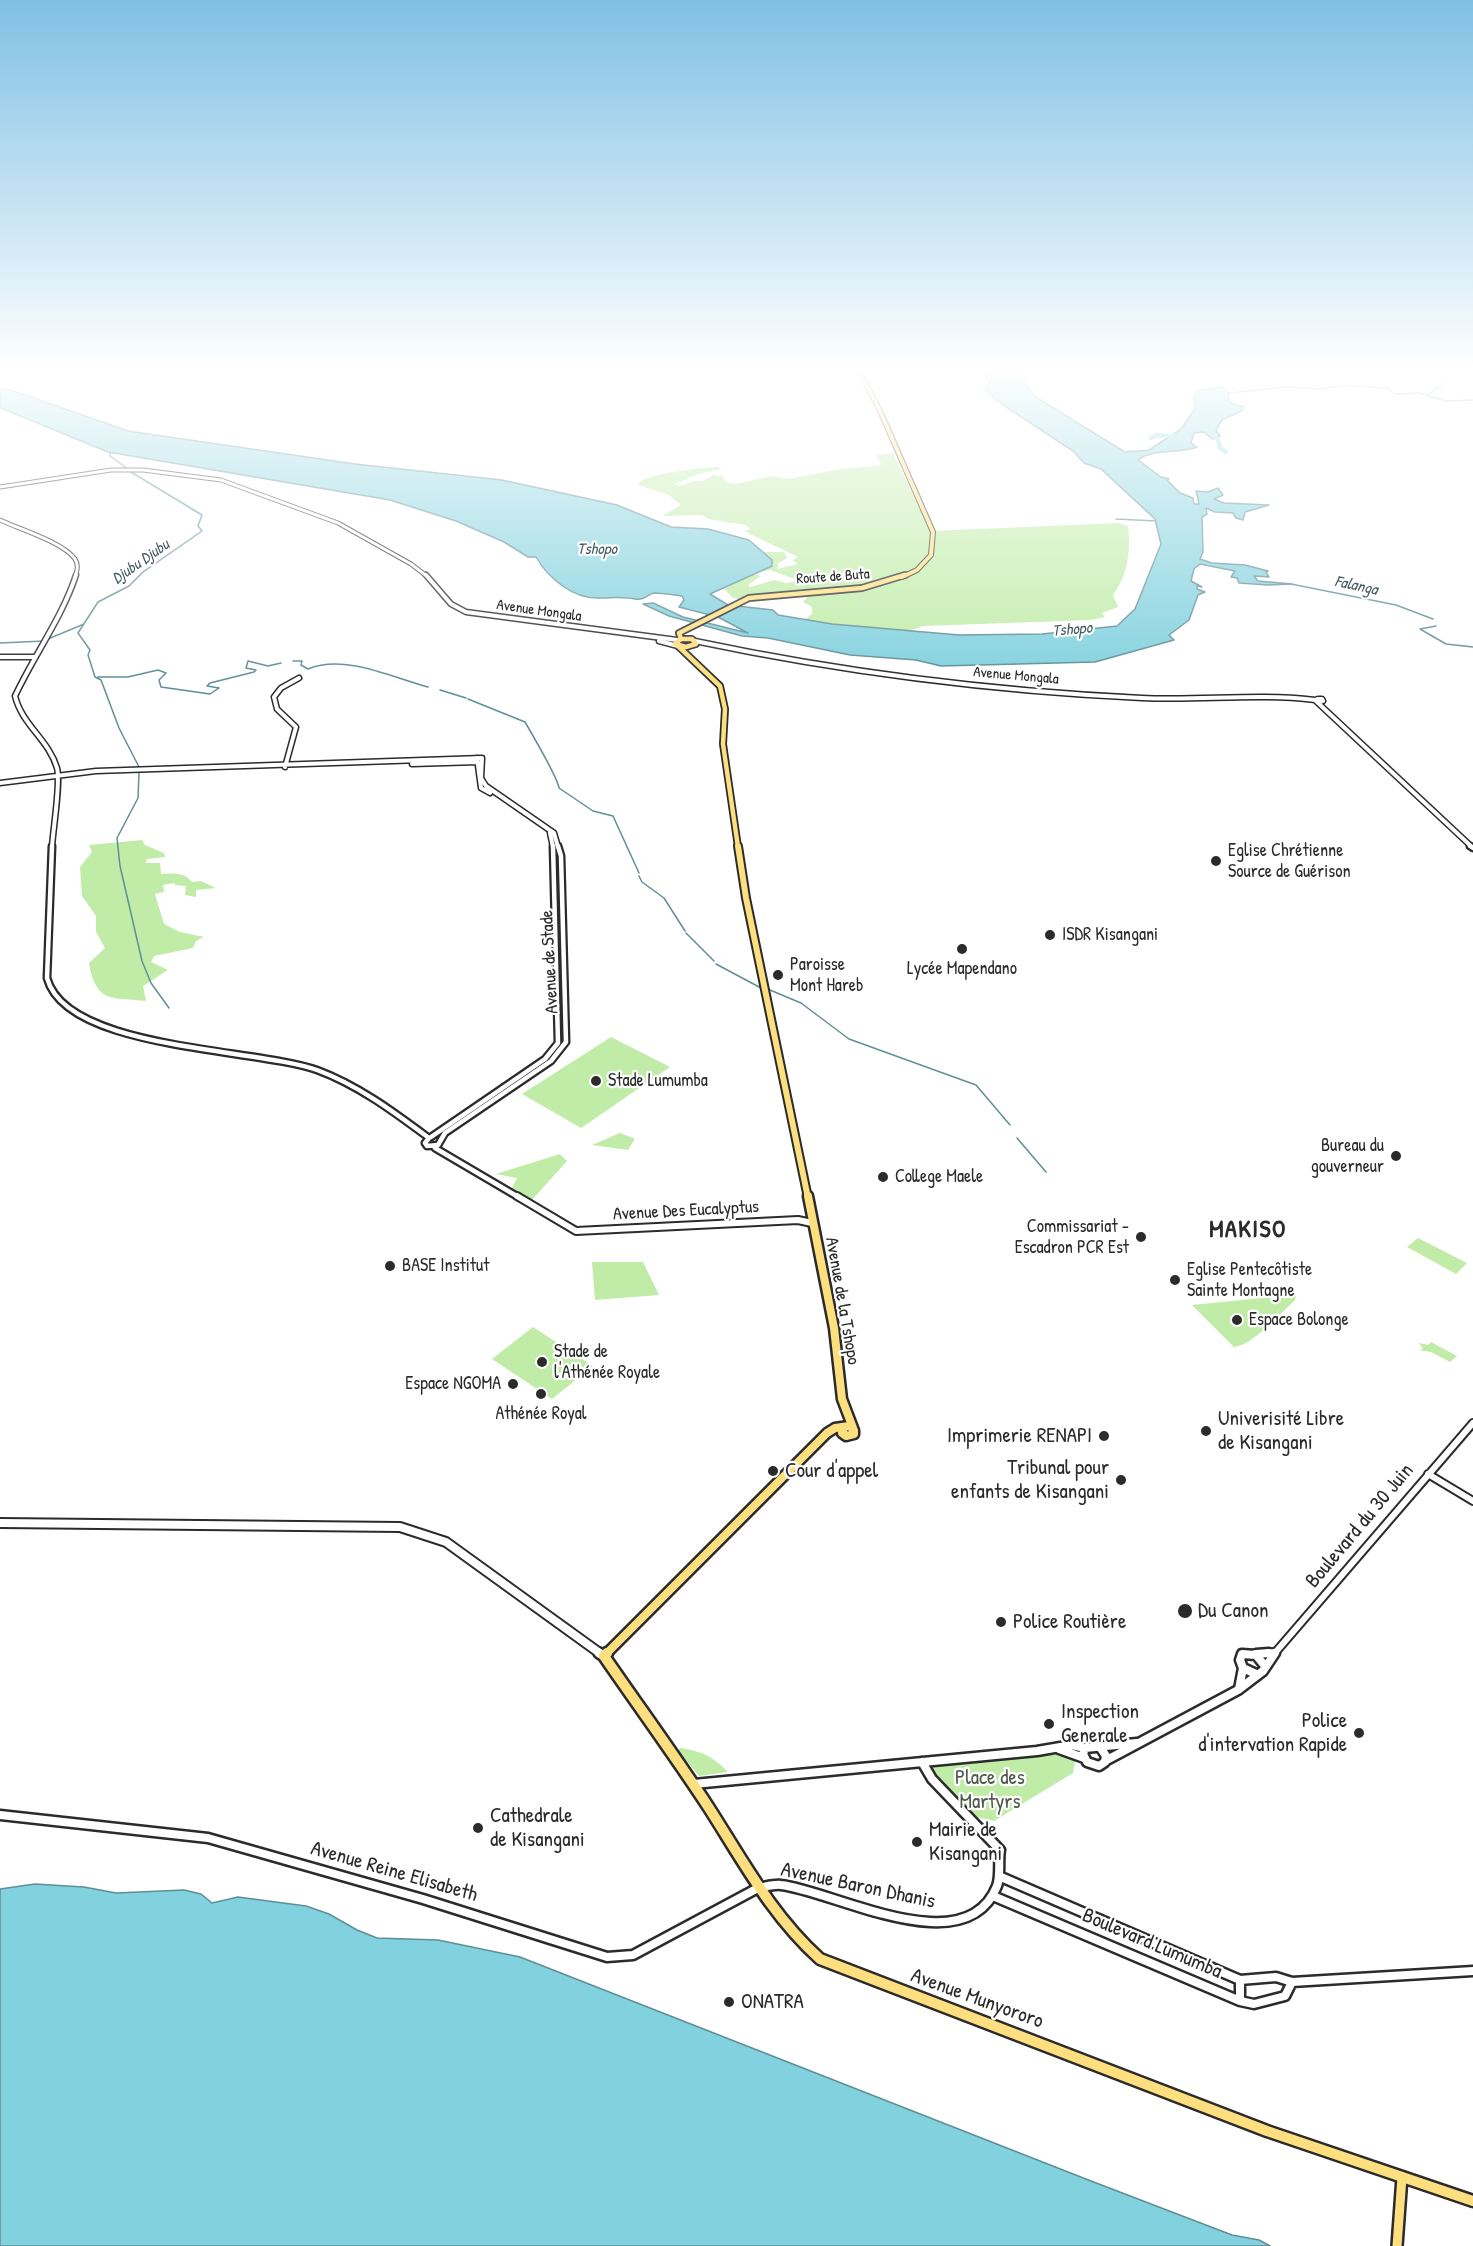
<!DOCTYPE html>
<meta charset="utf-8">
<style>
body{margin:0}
canvas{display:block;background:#fff}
</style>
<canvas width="1473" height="2246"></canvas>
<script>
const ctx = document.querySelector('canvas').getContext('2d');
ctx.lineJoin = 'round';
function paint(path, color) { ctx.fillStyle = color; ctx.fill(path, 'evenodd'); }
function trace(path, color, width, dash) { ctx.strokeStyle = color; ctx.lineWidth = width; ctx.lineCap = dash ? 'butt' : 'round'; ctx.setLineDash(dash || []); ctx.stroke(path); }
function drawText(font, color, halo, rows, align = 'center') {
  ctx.font = font + ' "Patrick Hand",sans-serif'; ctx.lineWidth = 4.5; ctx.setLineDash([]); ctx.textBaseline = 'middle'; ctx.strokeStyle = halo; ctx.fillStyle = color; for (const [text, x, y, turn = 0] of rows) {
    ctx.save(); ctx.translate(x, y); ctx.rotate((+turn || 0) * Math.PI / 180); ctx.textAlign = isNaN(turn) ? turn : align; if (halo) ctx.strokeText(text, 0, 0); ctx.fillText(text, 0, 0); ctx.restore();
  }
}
paint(new Path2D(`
 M893 453 931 531 1119 523 1128 526C1131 550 1128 575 1113 595L1118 607 1102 613 1105 617 1091 620 923 626C890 640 846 624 811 622L804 620 812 614V607L803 602 814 590 770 592 740 599 733 598 724 589 753 574 761 576 748 585 750 587 774 580 786 583 800 581 770 570 759 572 772 565 763 552H784L787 558 779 563 777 569 798 564 792 560 798 557 752 535 744 530H751L746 525 708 519 702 515 662 516 681 505 669 495 638 485C642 473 703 468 718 467L722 469 699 474 674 484 680 486 694 481H703L713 475 722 476 726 482 735 484 772 476 788 479 841 469 877 466 881 464 876 455Z
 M142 840 145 845 164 853 165 857 147 859 146 863H160L161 874C173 873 184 872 192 882L201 881 216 888 196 890V897L185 895 186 886 175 885 174 883 163 885 164 892 155 894 164 924 180 932 204 937 196 941 193 948 154 956 151 962 168 970 143 986 146 1001C112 997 96 1004 89 963L105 948 96 932V916L82 896 80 867 92 852 89 845Z
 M611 1037 670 1067 581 1128 522 1094Z
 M620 1133 635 1139 628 1150 592 1145Z
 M560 1154 567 1161 532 1200 512 1188 517 1178 496 1174Z
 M1418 1238 1467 1263 1456 1274 1407 1247Z
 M592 1262H643L659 1295 595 1300Z
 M1293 1295 1296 1296 1295 1300C1281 1313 1253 1345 1234 1347L1192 1305Z
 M533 1327 593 1366 552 1399 492 1359Z
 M1431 1342 1457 1356 1450 1362 1431 1352 1418 1350 1423 1349 1419 1343 1428 1345Z
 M680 1748C701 1751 713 1756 728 1772L699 1776 678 1751Z
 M1063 1754 1072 1756 1075 1761 1073 1773 994 1821 976 1817 927 1768 928 1765Z`), '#c0eca8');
const water = new Path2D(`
 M983 368H1014L1034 396 1125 452 1149 450 1181 429 1195 409 1194 398 1198 390 1222 387 1229 393 1228 402 1244 407 1242 411 1222 420 1216 430 1220 436 1212 439 1204 432 1194 433 1191 443 1197 447C1178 454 1154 448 1138 460L1161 477 1169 479 1167 480 1180 493 1193 498 1194 504H1199L1196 491 1208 492 1218 488 1223 495 1214 499 1224 503 1269 505 1245 512 1243 520 1236 518 1233 513 1215 512 1206 508 1207 514 1202 517 1203 552 1200 559 1212 563 1245 565 1268 571 1266 572 1269 577 1254 576 1258 581 1292 584 1268 585 1239 583 1237 578 1231 577 1235 571 1200 564 1194 569 1191 581 1202 587 1197 586V589L1205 592 1198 595 1189 620 1169 635 1174 640 1095 662 941 666 916 660 850 655 768 638 742 636 669 616 643 604 653 603 683 617 748 633 718 617 679 607 684 600 682 596C673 595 663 593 654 593 648 594 644 601 635 599 622 596 612 598 599 598 573 599 548 578 536 557H528L504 542 456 521 390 500 108 452 1 408 0 389 11 390 128 431 355 464 502 480 617 505 671 527 708 529 749 540 772 560V566L710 594 728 605 773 610 778 615 832 624 959 635 1042 634 1117 626 1135 609 1161 544 1155 519 1101 469 1084 463 1073 451 997 401 985 388 990 386Z
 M35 1884 84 1887 116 1893 184 1890 201 1894 212 1903 238 1897 306 1906 329 1914 357 1930 377 1938 438 1940 520 1957 1091 2181 1232 2235 1259 2240 1270 2246H0V1889Z`);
paint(water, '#82d1de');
trace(water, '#5f8f96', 1.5);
trace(new Path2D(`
 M1228 393 1287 387 1321 389 1347 385 1388 389 1395 394 1419 393 1446 401 1473 400
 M1429 394C1437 388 1443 386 1445 376L1435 368
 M110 453V456L128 469
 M131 472 202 515 198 526 202 531 143 572 129 586 98 602 78 633 90 650 88 655 95 677 101 680 119 728 139 767
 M1116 519 1156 521
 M1291 584 1396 605 1433 619
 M1436 626 1420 629 1446 644 1473 647
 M48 639 84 624
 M0 643 44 641
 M293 661H302L301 665 308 669C345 654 391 677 428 687
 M98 677H128L158 670 166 673 159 680 161 687 210 694 219 688 207 686 210 683 254 672 256 670 246 668 248 661 268 666 281 663
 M440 690 466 698
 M468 699 525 722C532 734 558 779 559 788L593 811 613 816 639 873
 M139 773 138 798 117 838 120 866 142 961 151 983 169 1008
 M639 876 642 882 664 898 685 931
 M686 933 714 961
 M716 964 761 988
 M770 990 801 1003 849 1039 976 1085 1010 1125
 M1017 1138 1046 1172`), '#5f8f96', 1.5);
trace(new Path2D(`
 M1209 431 1218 440 1220 448 1226 452
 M1151 438 1156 435 1183 437`), '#82d1de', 4.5);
const tertiaryFar4 = new Path2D(`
 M0 487 111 470H143L221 480 338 523 411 564 428 577
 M0 520C19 529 63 542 75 559 79 565 77 571 75 577`);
const tertiaryFar3 = new Path2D(`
 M426 575 451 604 466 612 677 640
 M659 641 678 646
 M695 641C842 672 992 691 1142 698 1200 701 1257 693 1315 700
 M0 657H35
 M1318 699H1322L1323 701 1318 703 1315 700Z
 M1318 703 1472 847
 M477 758 481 788 490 793
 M412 764 478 762
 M285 767 296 727 277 709 274 697 281 688 299 678
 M0 783 96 771 482 758 481 778 486 786 554 833 558 847
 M550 833 553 847
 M52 847C53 829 61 782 57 768 49 740 22 725 15 696 34 655 62 618 76 575`);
const tertiaryFar2 = new Path2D(`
 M52 846 47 978C66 1050 255 1048 317 1070 358 1085 394 1112 429 1138
 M1470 846 1473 848
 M431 1137 545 1059 558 1043 553 846
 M429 1138 425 1143 427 1146 438 1145 445 1133 551 1061 566 1042 561 856 558 846
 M435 1148 520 1198`);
const tertiaryFar1 = new Path2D(`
 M517 1196 576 1231 798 1220 812 1223
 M1428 1474 1473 1501
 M1242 1654H1254
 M1256 1654 1275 1652
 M1274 1654 1473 1423`);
const tertiary = new Path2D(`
 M1256 1654 1269 1653
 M1256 1674 1243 1668 1240 1660 1242 1654 1256 1655 1265 1666
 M1239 1689 1243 1668
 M1085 1748 1137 1743
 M1085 1748 1083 1754 1087 1762 1099 1766 1105 1762 1106 1756 1100 1747
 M1059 1749 1084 1758
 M1105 1761 1238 1690 1263 1671 1275 1653
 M694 1784 1037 1751 1072 1745 1085 1748
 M0 1815 208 1838 423 1899 607 1957 633 1955 758 1888C765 1887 774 1884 781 1885 834 1891 966 1965 997 1886 1001 1875 998 1862 1000 1850L932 1779 922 1762
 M1001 1877 1240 1980 1276 1977 1292 1982 1473 1971
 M993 1896 1240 2001 1254 2004 1285 1996 1292 1982
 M1240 1980V2001`);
const secondaryFar1 = new Path2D(`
 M0 1523 400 1527 446 1542 601 1654`);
const secondary = new Path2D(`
 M599 1653 604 1656`);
const primary = new Path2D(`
 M1397 2246 1402 2177`);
const trunkFar4 = new Path2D(`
 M858 368 881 413 933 532 931 555 917 570 902 577`);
const trunkFar3 = new Path2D(`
 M681 639 679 633 749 598 862 588 905 575
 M681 639H692L696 644 686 647 675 644Z
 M678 646 720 686 725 709 723 744 738 847`);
const trunkFar2 = new Path2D(`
 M738 846 746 898 808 1198`);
const trunkFar1 = new Path2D(`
 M808 1196 834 1328 842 1399 853 1428
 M606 1654 827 1433 835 1428 849 1426 854 1430V1434L846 1436 842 1433 844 1428`);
const trunk = new Path2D(`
 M607 1653 604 1656C639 1707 675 1756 709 1808 743 1861 772 1916 820 1959L1267 2131 1473 2201`);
trace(tertiaryFar4, '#2b2b2b', 5);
trace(tertiaryFar3, '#2b2b2b', 7);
trace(tertiaryFar2, '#2b2b2b', 9);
trace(tertiaryFar1, '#2b2b2b', 10);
trace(tertiary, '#2b2b2b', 13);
trace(secondaryFar1, '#2b2b2b', 12);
trace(secondary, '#2b2b2b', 14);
trace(primary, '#2b2b2b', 14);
trace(trunkFar4, '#2b2b2b', 6);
trace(trunkFar3, '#2b2b2b', 8);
trace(trunkFar2, '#2b2b2b', 10);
trace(trunkFar1, '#2b2b2b', 13);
trace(trunk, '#2b2b2b', 15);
trace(tertiaryFar4, '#fff', 3);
trace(tertiaryFar3, '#fff', 4);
trace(tertiaryFar2, '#fff', 4.5);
trace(tertiaryFar1, '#fff', 6);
trace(tertiary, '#fff', 8);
trace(secondaryFar1, '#fff', 8);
trace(secondary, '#fff', 9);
trace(primary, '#fddf80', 9);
trace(trunkFar4, '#fddf80', 4);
trace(trunkFar3, '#fddf80', 4.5);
trace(trunkFar2, '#fddf80', 6);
trace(trunkFar1, '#fddf80', 8);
trace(trunk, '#fddf80', 10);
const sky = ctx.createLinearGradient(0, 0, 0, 683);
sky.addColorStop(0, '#7fc0e4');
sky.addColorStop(0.54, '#fff');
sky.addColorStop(1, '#ffffff00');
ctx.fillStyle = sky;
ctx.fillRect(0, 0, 1473, 683);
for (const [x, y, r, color] of [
 [1216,861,6,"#2b2b2b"],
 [1050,935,6,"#2b2b2b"],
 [962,949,6,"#2b2b2b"],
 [778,975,6,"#2b2b2b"],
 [596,1081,6,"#2b2b2b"],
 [1396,1156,6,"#2b2b2b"],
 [883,1177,6,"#2b2b2b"],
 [1141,1237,6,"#2b2b2b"],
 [390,1266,6,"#2b2b2b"],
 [1175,1280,6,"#2b2b2b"],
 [1237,1320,6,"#2b2b2b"],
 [542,1362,6,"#2b2b2b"],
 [513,1384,6,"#2b2b2b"],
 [541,1394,6,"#2b2b2b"],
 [1206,1431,6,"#2b2b2b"],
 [1104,1436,6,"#2b2b2b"],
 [773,1471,6,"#2b2b2b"],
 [1121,1480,6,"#2b2b2b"],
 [1185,1611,8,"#2b2b2b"],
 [1001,1622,6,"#2b2b2b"],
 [1049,1724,6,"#2b2b2b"],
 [1359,1733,6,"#2b2b2b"],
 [478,1828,6,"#2b2b2b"],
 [917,1842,6,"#2b2b2b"],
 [729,2002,6,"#2b2b2b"]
]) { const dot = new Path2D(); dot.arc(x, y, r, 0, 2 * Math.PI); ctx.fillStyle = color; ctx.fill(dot); trace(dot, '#fff', 2); }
drawText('15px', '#2b2b2b', '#fff', [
 ["Route de Buta",833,577,-4],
 ["Avenue Mongala",539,611,8],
 ["Avenue Mongala",1016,676,5]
]);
drawText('italic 16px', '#455d61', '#fff', [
 ["Tshopo",597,550],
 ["Djubu Djubu",141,562,-35],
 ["Falanga",1356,586,12],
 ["Tshopo",1072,630,-5]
]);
drawText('18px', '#2b2b2b', '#fff', [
 ["Eglise Chrétienne",1228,851],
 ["Source de Guérison",1228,872],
 ["ISDR Kisangani",1062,935],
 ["Paroisse",790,965],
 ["Mont Hareb",790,986],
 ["Lycée Mapendano",962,969,"center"],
 ["Stade Lumumba",608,1081],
 ["Bureau du",1384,1146,"right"],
 ["gouverneur",1384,1167,"right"],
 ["College Maele",895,1177],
 ["Commissariat -",1129,1227,"right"],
 ["Escadron PCR Est",1129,1248,"right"],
 ["BASE Institut",402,1266],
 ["Eglise Pentecôtiste",1187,1270],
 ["Sainte Montagne",1187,1291],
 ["Espace Bolonge",1249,1320],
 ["Stade de",554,1352],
 ["l'Athénée Royale",554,1373],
 ["Espace NGOMA",501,1384,"right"],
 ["Athénée Royal",541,1414,"center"]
], 'left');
drawText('18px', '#2b2b2b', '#fff', [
 ["Avenue de Stade",550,962,-93],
 ["Avenue Des Eucalyptus",686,1211,-3],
 ["Avenue de la Tshopo",842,1301,80]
]);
drawText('21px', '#2b2b2b', '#fff', [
 ["Univerisité Libre",1218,1419],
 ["de Kisangani",1218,1443],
 ["Imprimerie RENAPI",1092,1436,"right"],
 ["Tribunal pour",1109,1468,"right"],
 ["enfants de Kisangani",1109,1492,"right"],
 ["Cour d'appel",785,1471],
 ["Du Canon",1198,1611],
 ["Police Routière",1013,1622],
 ["Inspection",1061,1712],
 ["Generale",1061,1736],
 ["Police",1347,1721,"right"],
 ["d'intervation Rapide",1347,1745,"right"],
 ["Cathedrale",490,1816],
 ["de Kisangani",490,1840],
 ["Mairie de",929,1830],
 ["Kisangani",929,1854],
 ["ONATRA",741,2002]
], 'left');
drawText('21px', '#2b2b2b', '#fff', [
 ["Boulevard du 30 Juin",1360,1526,-50],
 ["Avenue Reine Elisabeth",394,1872,16],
 ["Avenue Baron Dhanis",858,1886,12],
 ["Boulevard Lumumba",1152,1944,23],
 ["Avenue Munyororo",977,1999,20]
]);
drawText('21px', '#505b4a', '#fff', [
 ["Place des",990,1778],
 ["Martyrs",990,1802]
]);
ctx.letterSpacing = '1.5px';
drawText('bold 24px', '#2b2b2b', '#fff', [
 ["MAKISO",1248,1231]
]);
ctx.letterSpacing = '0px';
</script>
